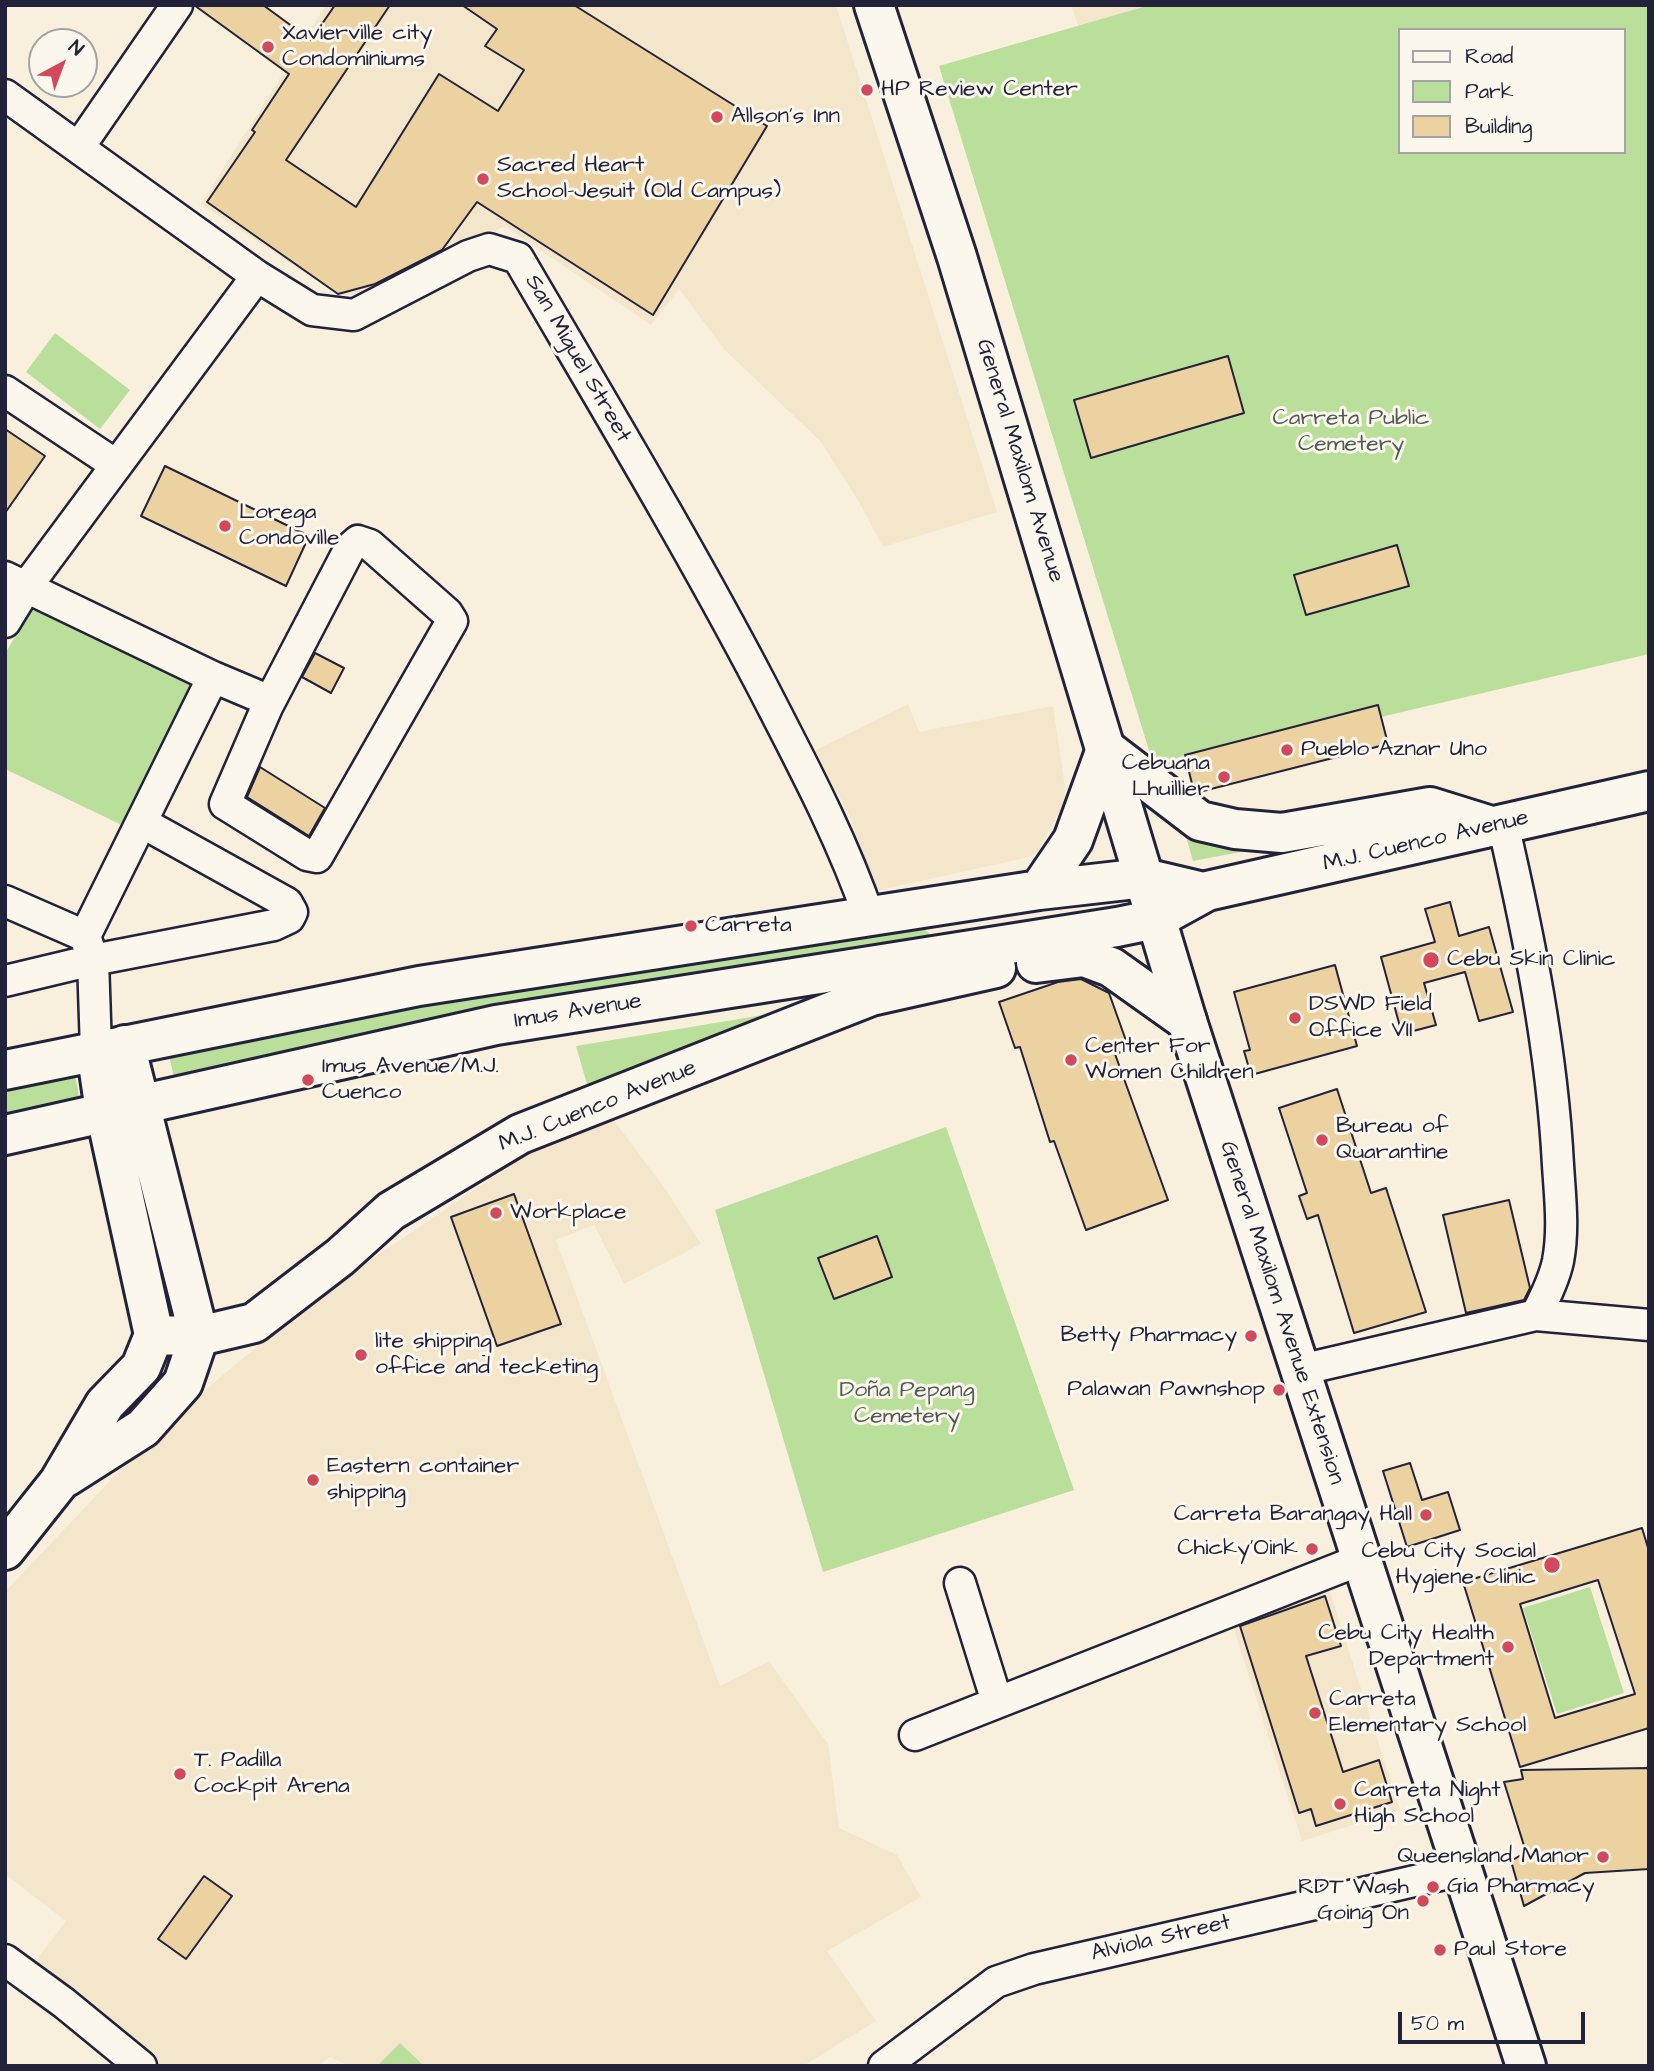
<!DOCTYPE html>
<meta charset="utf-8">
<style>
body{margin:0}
#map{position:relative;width:1654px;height:2071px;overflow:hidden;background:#f8efdd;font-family:"Architects Daughter",sans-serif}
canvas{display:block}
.frame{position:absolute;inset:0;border:7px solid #22223b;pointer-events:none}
.legend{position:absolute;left:1398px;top:28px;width:228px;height:126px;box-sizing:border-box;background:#fbf7ec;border:2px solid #a4a2a5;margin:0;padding:9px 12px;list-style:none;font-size:21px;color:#22223b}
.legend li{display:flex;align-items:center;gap:14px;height:35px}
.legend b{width:35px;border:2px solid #a4a2a5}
.north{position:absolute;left:28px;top:28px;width:70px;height:70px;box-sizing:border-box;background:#fbf7ec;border:2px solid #a4a2a5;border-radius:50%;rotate:41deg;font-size:19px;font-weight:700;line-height:28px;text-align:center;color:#22223b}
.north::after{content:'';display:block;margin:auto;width:24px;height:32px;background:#d1495b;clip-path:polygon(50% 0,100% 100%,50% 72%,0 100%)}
.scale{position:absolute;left:1398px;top:2012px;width:187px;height:32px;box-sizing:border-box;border:4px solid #22223b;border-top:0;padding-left:9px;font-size:21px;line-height:24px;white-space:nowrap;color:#22223b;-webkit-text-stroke:5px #fbf7ec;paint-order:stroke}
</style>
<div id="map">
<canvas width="1654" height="2071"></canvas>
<div class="frame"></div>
<ul class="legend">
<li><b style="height:9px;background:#fbf7ec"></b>Road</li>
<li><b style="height:19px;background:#badf9a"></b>Park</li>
<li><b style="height:19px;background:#ecd1a1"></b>Building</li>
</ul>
<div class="north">N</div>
<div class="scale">50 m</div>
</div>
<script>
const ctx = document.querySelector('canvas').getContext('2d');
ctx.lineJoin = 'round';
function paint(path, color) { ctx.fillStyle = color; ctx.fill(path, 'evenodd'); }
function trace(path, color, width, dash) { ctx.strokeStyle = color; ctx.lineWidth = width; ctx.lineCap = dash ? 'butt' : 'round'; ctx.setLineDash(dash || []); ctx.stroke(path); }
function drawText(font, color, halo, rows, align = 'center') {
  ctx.font = font + ' "Architects Daughter",sans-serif'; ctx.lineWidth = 6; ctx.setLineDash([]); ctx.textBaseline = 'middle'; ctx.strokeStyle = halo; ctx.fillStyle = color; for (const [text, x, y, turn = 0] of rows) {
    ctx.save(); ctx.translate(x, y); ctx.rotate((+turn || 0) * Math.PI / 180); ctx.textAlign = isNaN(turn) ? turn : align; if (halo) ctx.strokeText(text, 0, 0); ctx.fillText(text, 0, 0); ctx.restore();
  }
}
paint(new Path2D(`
 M326 5H836L997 512 883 547 859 502 821 442 724 349 679 289 651 325 505 226 361 295 337 294 201 204Z
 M1071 5H1162L1080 30Z
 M908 704 919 732 1053 706 1065 787 1064 803 1038 851 1029 857 875 891 850 816 814 751Z
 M609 1114 666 1190 701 1244 624 1284 594 1225 556 1240 720 1686 769 1661 828 1744 839 1828 897 1855 921 1897 827 1951 876 2021 803 2066H424L400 2043 377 2066H349L330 2057 318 2066H158L35 1962 66 1921 5 1874V1592L160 1428 316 1297 524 1156Z
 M1328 1586 1400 1810 1302 1841 1230 1617Z`), '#f4e6cb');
paint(new Path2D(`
 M1150 5H1649V654L1155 770 939 66ZM1400 30H1624V152H1400Z
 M55 333 130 390 100 429 26 372Z
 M33 605 197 686 126 827 5 769V654Z
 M1189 834 1261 848 1193 861 1187 840Z
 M922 908 924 929 954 955 178 1095 165 1038Z
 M860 999 589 1091 576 1046Z
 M71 1055 83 1116 5 1134V1070Z
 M946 1127 1074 1490 823 1572 715 1210Z
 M1590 1587 1624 1693 1557 1714 1523 1608Z
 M400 2043 424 2066H377Z`), '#badf9a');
const building = new Path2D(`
 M194 5H263L311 40 335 5H390L286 160 356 207 439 74 498 111 524 70 485 46 497 29 462 5H574L767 126 653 315 477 202 442 250 375 284 338 294 207 202 255 132 252 130 289 74Z
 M1228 356 1244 413 1091 458 1074 400Z
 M5 429 45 456 5 513Z
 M165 466 309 536 286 586 141 516Z
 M1397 545 1409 586 1306 615 1294 575Z
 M315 653 344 668 331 693 302 677Z
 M1378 705 1388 744 1199 792 1193 788 1185 755Z
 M260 767 325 808 309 836 247 797Z
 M1450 902 1459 936 1489 927 1513 1012 1479 1021 1465 972 1424 983 1436 1025 1402 1034 1381 957 1435 942 1425 909Z
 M1335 965 1357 1046 1251 1075 1244 1051 1250 1050 1234 992Z
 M1081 979 1109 993 1129 1049 1115 1054 1168 1200 1086 1230 1054 1141 1050 1142 1020 1047 1015 1048 999 1002 1058 982Z
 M1337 1089 1371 1193 1386 1188 1426 1312 1354 1333 1318 1215 1307 1219 1299 1196 1307 1193 1279 1108Z
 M514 1194 561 1324 497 1346 451 1217Z
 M1509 1200 1530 1288 1524 1300 1466 1313 1443 1215Z
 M877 1236 892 1277 834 1299 818 1258Z
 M1410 1463 1422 1500 1448 1492 1460 1530 1407 1547 1383 1471Z
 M1642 1528 1649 1551V1728L1520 1767 1463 1582ZM1598 1580 1635 1694 1555 1718 1520 1604Z
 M1325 1596 1341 1646 1306 1656 1343 1772 1379 1760 1392 1802 1316 1826 1311 1809 1299 1813 1240 1626Z
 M1649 1768V1869L1585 1873 1524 1906 1511 1861 1526 1852 1504 1782 1523 1779 1521 1770Z
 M204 1876 232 1896 186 1959 158 1939Z`);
paint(building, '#ecd1a1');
trace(building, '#22223b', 2);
const street = new Path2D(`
 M5 95 257 276 312 310 354 315 468 256 489 249 518 258C601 400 686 541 762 686 801 762 841 836 869 917
 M79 147 177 5
 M5 391 116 465
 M358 541 370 545 447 613 452 621 317 857 307 855 225 804 267 707 350 548Z
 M5 577 213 677 270 701
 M5 622 27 586 257 276
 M1503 824C1529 937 1552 1050 1558 1165 1560 1197 1564 1229 1558 1261 1554 1280 1545 1298 1536 1315
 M5 901 85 936
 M5 981 93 960 274 925 289 918 292 912 287 903 143 823
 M96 1050 93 960 85 936 213 677
 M1300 1370 1536 1315 1649 1325
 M960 1583 997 1702
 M915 1735 1360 1560
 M5 1960 64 2003 141 2066
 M884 2066 996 1982 1034 1969 1462 1870`);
const secondary = new Path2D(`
 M874 5 957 257 1187 1021 1526 2066
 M154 1335 199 1336 254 1323 340 1257 391 1211 520 1134 871 996 996 968
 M66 1477 143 1428 183 1383 199 1336 125 1045
 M5 1550 59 1482 105 1404 141 1367 154 1335 105 1111 96 1050`);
const primary = new Path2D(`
 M1039 890 1073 840 1106 749 1200 821 1235 829 1282 833 1430 807 1491 826
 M1036 963 1084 957 1111 967 1187 1021
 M5 1070 419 986 1039 890 1144 878 1203 892
 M5 1135 496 1025 1117 927 1156 919 1207 891 1649 791`);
trace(street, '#22223b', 35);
trace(secondary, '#22223b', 44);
trace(primary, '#22223b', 44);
trace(street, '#fbf7ec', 30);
trace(secondary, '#fbf7ec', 38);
trace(primary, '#fbf7ec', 38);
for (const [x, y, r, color] of [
 [268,47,7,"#d1495b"],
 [867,90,7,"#d1495b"],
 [717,117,7,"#d1495b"],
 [483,179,7,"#d1495b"],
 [225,526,7,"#d1495b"],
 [1287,750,7,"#d1495b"],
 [1224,777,7,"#d1495b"],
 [691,926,7,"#d1495b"],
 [1431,960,9,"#d1495b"],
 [1295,1018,7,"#d1495b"],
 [1071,1060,7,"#d1495b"],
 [308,1080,7,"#d1495b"],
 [1322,1140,7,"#d1495b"],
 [496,1213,7,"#d1495b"],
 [1251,1336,7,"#d1495b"],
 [361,1355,7,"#d1495b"],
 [1279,1390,7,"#d1495b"],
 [313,1480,7,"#d1495b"],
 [1426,1515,7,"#d1495b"],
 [1312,1549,7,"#d1495b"],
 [1552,1565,9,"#d1495b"],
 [1508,1647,7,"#d1495b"],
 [1315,1713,7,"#d1495b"],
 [180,1774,7,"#d1495b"],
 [1340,1804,7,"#d1495b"],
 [1603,1857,7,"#d1495b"],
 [1433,1887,7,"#d1495b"],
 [1423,1901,7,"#d1495b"],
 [1440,1950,7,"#d1495b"]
]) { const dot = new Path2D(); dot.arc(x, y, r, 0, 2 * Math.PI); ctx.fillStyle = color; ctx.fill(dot); trace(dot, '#fbf7ec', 2.5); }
drawText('23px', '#22223b', '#fbf7ec', [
 ["Xavierville city",282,34],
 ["Condominiums",282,60],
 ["HP Review Center",881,90],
 ["Allson's Inn",731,117],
 ["Sacred Heart",497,166],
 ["School-Jesuit (Old Campus)",497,192],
 ["Lorega",239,513],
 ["Condoville",239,539],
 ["Pueblo Aznar Uno",1301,750],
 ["Cebuana",1210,764,"right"],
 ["Lhuillier",1210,790,"right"],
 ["Carreta",705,926],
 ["Cebu Skin Clinic",1447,960],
 ["DSWD Field",1309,1005],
 ["Office VII",1309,1031],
 ["Center For",1085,1047],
 ["Women Children",1085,1073],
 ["Imus Avenue/M.J.",322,1067],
 ["Cuenco",322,1093],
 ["Bureau of",1336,1127],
 ["Quarantine",1336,1153],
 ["Workplace",510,1213],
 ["Betty Pharmacy",1237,1336,"right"],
 ["lite shipping",375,1342],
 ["office and tecketing",375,1368],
 ["Palawan Pawnshop",1265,1390,"right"],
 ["Eastern container",327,1467],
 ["shipping",327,1493],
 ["Carreta Barangay Hall",1412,1515,"right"],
 ["Chicky'Oink",1298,1549,"right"],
 ["Cebu City Social",1536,1552,"right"],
 ["Hygiene Clinic",1536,1578,"right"],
 ["Cebu City Health",1494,1634,"right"],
 ["Department",1494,1660,"right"],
 ["Carreta",1329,1700],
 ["Elementary School",1329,1726],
 ["T. Padilla",194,1761],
 ["Cockpit Arena",194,1787],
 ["Carreta Night",1354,1791],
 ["High School",1354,1817],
 ["Queensland Manor",1589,1857,"right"],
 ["Gia Pharmacy",1447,1887],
 ["RDT Wash",1409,1888,"right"],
 ["Going On",1409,1914,"right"],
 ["Paul Store",1454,1950]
], 'left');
drawText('23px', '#22223b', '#fbf7ec', [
 ["San Miguel Street",577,359,60],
 ["General Maxilom Avenue",1019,461,73],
 ["M.J. Cuenco Avenue",1426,842,-13],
 ["Imus Avenue",578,1012,-9],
 ["M.J. Cuenco Avenue",598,1107,-22],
 ["General Maxilom Avenue Extension",1281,1313,72],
 ["Alviola Street",1161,1939,-13]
]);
drawText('23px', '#505b58', '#fbf7ec', [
 ["Carreta Public",1351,419],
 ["Cemetery",1351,445],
 ["Doña Pepang",907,1391],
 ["Cemetery",907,1417]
]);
</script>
